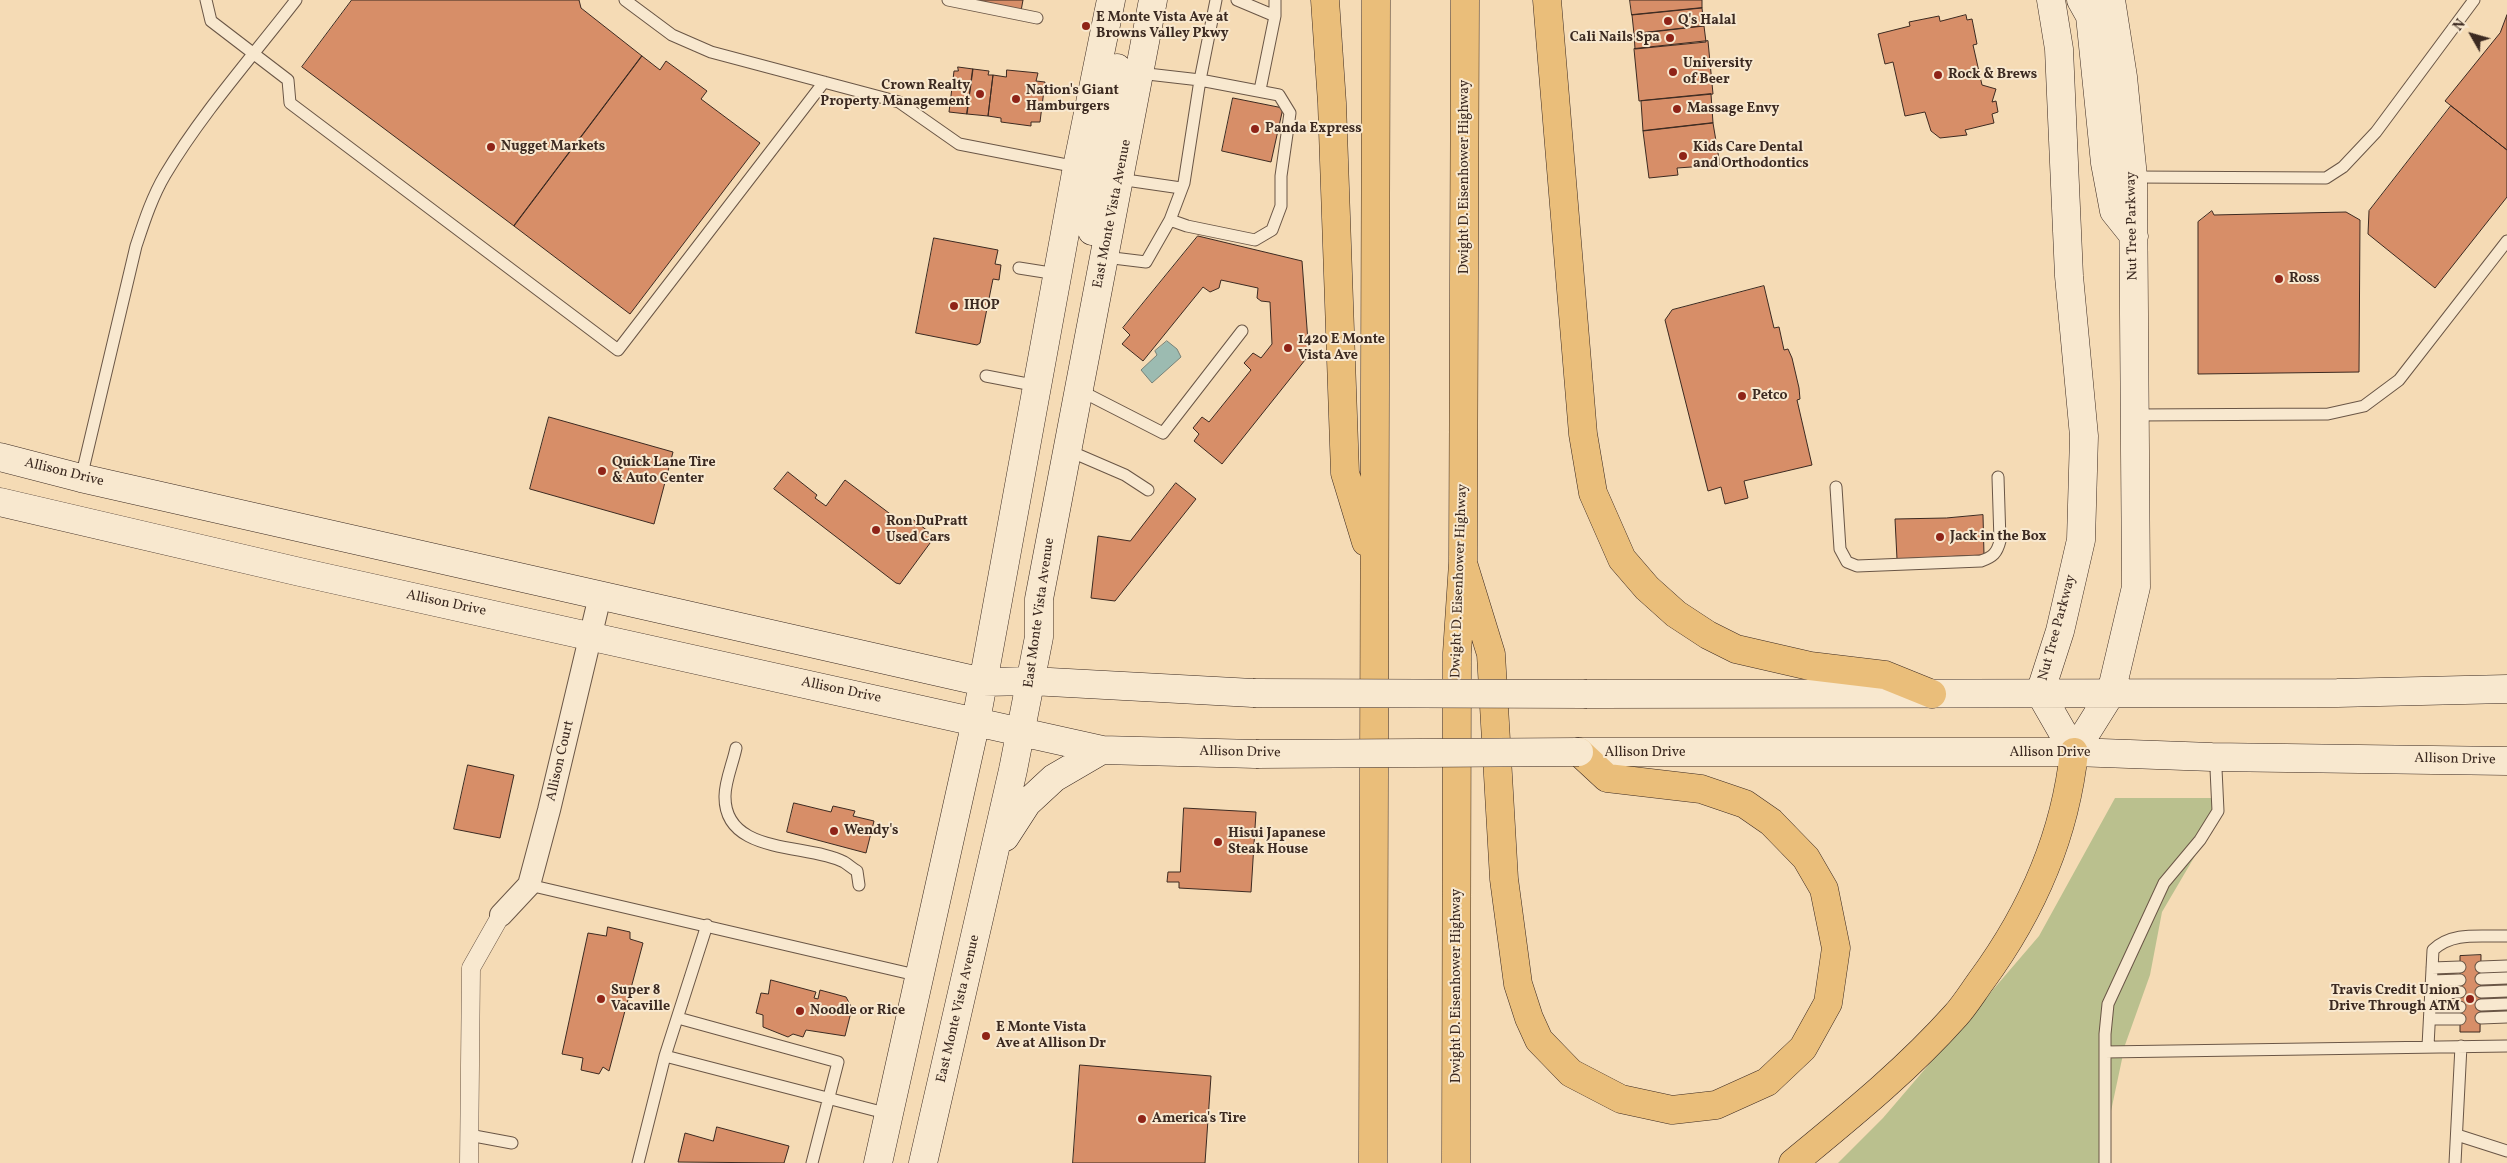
<!DOCTYPE html>
<style>
body{margin:0}
#map{position:relative;width:2507px;height:1163px;overflow:hidden;background:#f5dbb5;font-family:Vollkorn,serif}
canvas{display:block}
.north{position:absolute;left:2447px;top:10px;width:50px;height:50px;-webkit-text-stroke:4px #f8e8cf;paint-order:stroke;rotate:308deg;font-size:14px;font-weight:700;line-height:20px;text-align:center;color:#3c2a21}
.north::after{content:'';display:block;margin:auto;width:18px;height:22px;background:#3c2a21;clip-path:polygon(50% 0,100% 100%,50% 72%,0 100%)}
</style>
<div id="map">
<canvas width="2507" height="1163"></canvas>
<div class="north">N</div>
</div>
<script>
const ctx = document.querySelector('canvas').getContext('2d');
ctx.lineJoin = 'round';
function paint(path, color) { ctx.fillStyle = color; ctx.fill(path, 'evenodd'); }
function trace(path, color, width, dash) { ctx.strokeStyle = color; ctx.lineWidth = width; ctx.lineCap = dash ? 'butt' : 'round'; ctx.setLineDash(dash || []); ctx.stroke(path); }
function drawText(font, color, halo, rows, align = 'center') {
  ctx.font = font + ' Vollkorn,serif'; ctx.lineWidth = 4; ctx.setLineDash([]); ctx.textBaseline = 'middle'; ctx.strokeStyle = halo; ctx.fillStyle = color; for (const [text, x, y, turn = 0] of rows) {
    ctx.save(); ctx.translate(x, y); ctx.rotate((+turn || 0) * Math.PI / 180); ctx.textAlign = isNaN(turn) ? turn : align; if (halo) ctx.strokeText(text, 0, 0); ctx.fillText(text, 0, 0); ctx.restore();
  }
}
paint(new Path2D(`
 M2115 798H2223L2209 832 2162 912 2150 975 2125 1045 2100 1163H1838L1883 1118 2039 936Z`), '#bac08e');
const water = new Path2D(`
 M1167 341 1177 349 1181 357 1152 383 1141 370 1157 355 1155 351Z`);
paint(water, '#9cbbb1');
trace(water, '#768177', 1);
const building = new Path2D(`
 M352 0H579L581 8 642 56 514 226 302 67Z
 M960 0H1023L1021 11Z
 M1630 0H1702V8L1632 15Z
 M1702 8 1704 26 1634 34 1632 15Z
 M1966 15 1967 20 1972 19 1977 44 1973 45 1982 85 1996 89 1992 102 1996 101 1998 112 1992 114 1994 123 1965 130 1967 135 1940 138 1931 131 1925 112 1905 116 1893 62 1885 64 1878 34 1910 26 1909 22 1939 16 1940 21Z
 M2507 15V150L2445 101 2500 33Z
 M1704 26 1706 42 1635 49 1634 34Z
 M1708 41 1713 94 1639 101 1634 49Z
 M642 56 660 70 666 61 707 91 701 99 760 143 630 314 514 226Z
 M958 67 973 69 967 114 949 112 954 71H958Z
 M973 69 989 71 988 75H993L988 116 967 114Z
 M1007 70 1038 73 1036 81 1045 82 1040 122H1031V126L1001 122V118L988 116 993 75 1006 77Z
 M1711 94 1713 123 1643 131 1641 101Z
 M1233 98 1283 108 1271 162 1222 151Z
 M2451 106 2507 150V197L2435 288 2368 234 2369 211Z
 M1713 123 1720 165 1677 168 1678 175 1649 178 1643 131Z
 M2212 211 2214 215 2346 212 2360 220 2359 372 2198 374V222Z
 M1198 236 1302 261 1309 355 1222 464 1194 441 1199 434 1193 428 1202 417 1209 422 1251 370 1244 363 1253 353 1261 358 1272 344 1270 302 1261 301 1257 298 1258 288 1221 280 1219 288 1210 292 1203 287 1143 361 1122 344 1130 335 1123 328Z
 M934 238 998 250 995 264 1001 265 999 280 993 279 980 343 977 345 916 333Z
 M1764 286 1774 328 1779 327 1784 350 1788 349 1792 358 1799 388 1800 399 1797 400 1812 465 1744 481 1748 498 1725 504 1721 487 1708 491 1665 320 1672 310Z
 M549 417 673 452 654 524 530 489Z
 M788 472 817 495 815 498 826 506 845 480 905 525 911 518 933 535V539L900 584 896 583 774 489Z
 M1176 483 1196 499 1115 601 1091 598 1098 536 1130 541Z
 M1983 515 1984 555 1897 559 1895 519 1946 518Z
 M468 765 514 775 500 838 454 829Z
 M794 803 831 812 833 806 855 811 853 816 874 821 866 853 787 832Z
 M1184 808 1256 812 1251 892 1179 888V882H1167L1168 872H1180Z
 M608 927 630 932V939L643 943 609 1071 603 1067 599 1074 581 1070 583 1058 562 1054 588 933 606 936Z
 M2481 955 2480 1032H2460V956Z
 M771 980 816 992 814 998 818 999 820 990 846 997 852 1008 845 1036 806 1030 803 1037 793 1034 788 1037 763 1027V1015L756 1013 761 993 768 994Z
 M1080 1065 1211 1076 1205 1163H1073Z
 M717 1127 789 1146 784 1163 678 1162 685 1133 713 1141Z`);
paint(building, '#d78e68');
trace(building, '#3c2a21', 1);
const service = new Path2D(`
 M206 0 211 21 288 80 290 103 618 350 824 82
 M625 0 672 35 711 52 899 102 959 144 1077 167
 M948 0 1037 18
 M1237 0 1275 16
 M1139 73 1200 80 1279 95 1290 113 1281 176V206L1272 230 1255 240 1187 226 1170 220
 M1260 90 1275 16V0
 M2133 177 2326 178 2343 167 2376 132 2474 0
 M1119 179 1181 188
 M1105 257 1146 262 1170 220 1184 183 1200 80 1216 0
 M1019 268 1057 274
 M986 376 1038 386
 M1079 390 1163 433 1242 331
 M2136 415 2328 414 2364 406 2399 380 2507 241
 M1067 450 1125 475 1148 490
 M81 478 136 246C144 222 152 197 165 175 202 113 252 57 296 0
 M1836 487 1840 549 1847 562 1857 566 1981 561C1993 557 1997 553 2000 541L1998 477
 M736 748C733 763 725 781 725 796 724 856 809 843 844 862 849 865 853 869 857 871L859 885
 M529 885 920 976
 M707 925 665 1056 889 1114
 M2481 967 2507 966
 M2432 968 2460 967
 M2481 979 2507 978
 M2432 981 2460 980
 M2481 992 2507 991
 M2431 994 2460 992
 M2481 1005 2507 1004
 M2430 1007H2460
 M678 1018 838 1062 812 1163
 M2481 1018 2507 1017
 M2430 1019H2460
 M2428 1046 2433 950C2453 931 2481 937 2507 936
 M2105 1052 2507 1046
 M469 1135 512 1143
 M2457 1135 2507 1151
 M638 1163 665 1056
 M2105 1163V1034L2108 1004 2164 883 2200 840 2218 811 2216 769 2212 757
 M2455 1163 2461 1046`);
const pedestrian = new Path2D(`
 M469 1163 471 968 501 915`);
const minor = new Path2D(`
 M501 915 529 885 549 810 600 596`);
const secondary = new Path2D(`
 M2051 0 2059 49 2069 276 2084 436 2081 540 2060 631 2040 693 2074 752
 M2081 0 2090 16 2105 163 2114 211 2134 236
 M1117 68 1103 141 1105 163 1119 179
 M1077 167C1105 182 1097 205 1092 231
 M0 457 81 478 983 682 1031 681 1253 693
 M0 502 300 572 1102 750 1256 754
 M1587 694 2337 693 2507 689
 M1579 752H2074L2212 757 2507 761
 M2074 752 2111 693 2136 587 2133 177 2123 77 2111 0
 M1005 837 1027 803 1054 778 1102 750
 M878 1163 976 721 1077 167 1111 0
 M923 1163 1013 770 1039 637V599L1153 0`);
const motorway = new Path2D(`
 M1325 0 1332 103 1345 473 1366 542
 M1547 0 1583 434 1593 493 1622 559 1647 588 1676 614 1708 635 1736 649 1810 666 1885 675 1932 694
 M1463 563 1491 654 1504 879 1518 984 1529 1018 1539 1040 1571 1073 1621 1099 1672 1110 1716 1105 1767 1082 1803 1048 1828 1003 1836 948 1824 889 1806 858 1771 822 1745 804 1701 789 1607 778 1579 752
 M1373 1163 1376 0
 M1456 1163 1457 653 1463 563 1465 0
 M1793 1163C1850 1116 1907 1070 1956 1015 1965 1005 1973 992 1981 981 2031 913 2065 837 2074 752`);
trace(service, '#6a5646', 13);
trace(pedestrian, '#6a5646', 19);
trace(minor, '#6a5646', 24);
trace(secondary, '#3c2a21', 29);
trace(motorway, '#3c2a21', 29);
trace(service, '#f8e8cf', 11);
trace(pedestrian, '#f8e8cf', 18);
trace(minor, '#f8e8cf', 22);
trace(secondary, '#f8e8cf', 28);
trace(motorway, '#eabe7a', 28);
const secondaryBridge = new Path2D(`
 M1253 693 1587 694
 M1256 754 1579 752`);
trace(secondaryBridge, '#3c2a21', 29, []);
trace(secondaryBridge, '#f8e8cf', 28);
for (const [x, y, r, color] of [
 [1668,21,5,"#8f2418"],
 [1086,26,5,"#8f2418"],
 [1670,38,5,"#8f2418"],
 [1673,72,5,"#8f2418"],
 [1938,75,5,"#8f2418"],
 [980,94,5,"#8f2418"],
 [1016,99,5,"#8f2418"],
 [1677,109,5,"#8f2418"],
 [1255,129,5,"#8f2418"],
 [491,147,5,"#8f2418"],
 [1683,156,5,"#8f2418"],
 [2279,279,5,"#8f2418"],
 [954,306,5,"#8f2418"],
 [1288,348,5,"#8f2418"],
 [1742,396,5,"#8f2418"],
 [602,471,5,"#8f2418"],
 [876,530,5,"#8f2418"],
 [1940,537,5,"#8f2418"],
 [834,831,5,"#8f2418"],
 [1218,842,5,"#8f2418"],
 [601,999,5,"#8f2418"],
 [2470,999,5,"#8f2418"],
 [800,1011,5,"#8f2418"],
 [986,1036,5,"#8f2418"],
 [1142,1119,5,"#8f2418"]
]) { const dot = new Path2D(); dot.arc(x, y, r, 0, 2 * Math.PI); ctx.fillStyle = color; ctx.fill(dot); trace(dot, '#f8e8cf', 2); }
drawText('bold 14px', '#3c2a21', '#f8e8cf', [
 ["E Monte Vista Ave at",1096,18],
 ["Browns Valley Pkwy",1096,34],
 ["Q's Halal",1678,21],
 ["Cali Nails Spa",1660,38,"right"],
 ["University",1683,64],
 ["of Beer",1683,80],
 ["Rock & Brews",1948,75],
 ["Crown Realty",970,86,"right"],
 ["Property Management",970,102,"right"],
 ["Nation's Giant",1026,91],
 ["Hamburgers",1026,107],
 ["Massage Envy",1687,109],
 ["Panda Express",1265,129],
 ["Nugget Markets",501,147],
 ["Kids Care Dental",1693,148],
 ["and Orthodontics",1693,164],
 ["Ross",2289,279],
 ["IHOP",964,306],
 ["1420 E Monte",1298,340],
 ["Vista Ave",1298,356],
 ["Petco",1752,396],
 ["Quick Lane Tire",612,463],
 ["& Auto Center",612,479],
 ["Ron DuPratt",886,522],
 ["Used Cars",886,538],
 ["Jack in the Box",1950,537],
 ["Wendy's",844,831],
 ["Hisui Japanese",1228,834],
 ["Steak House",1228,850],
 ["Super 8",611,991],
 ["Vacaville",611,1007],
 ["Travis Credit Union",2460,991,"right"],
 ["Drive Through ATM",2460,1007,"right"],
 ["Noodle or Rice",810,1011],
 ["E Monte Vista",996,1028],
 ["Ave at Allison Dr",996,1044],
 ["America's Tire",1152,1119]
], 'left');
drawText('14px', '#3c2a21', '#f8e8cf', [
 ["Dwight D. Eisenhower Highway",1465,177,-90],
 ["East Monte Vista Avenue",1113,214,-79],
 ["Nut Tree Parkway",2133,226,-91],
 ["Allison Drive",64,473,14],
 ["Dwight D. Eisenhower Highway",1460,581,-88],
 ["Allison Drive",446,604,12],
 ["East Monte Vista Avenue",1040,613,-82],
 ["Nut Tree Parkway",2058,628,-75],
 ["Allison Drive",841,691,12],
 ["Allison Drive",1240,753,1],
 ["Allison Drive",1645,753],
 ["Allison Drive",2050,753],
 ["Allison Drive",2455,760,1],
 ["Allison Court",561,761,-77],
 ["Dwight D. Eisenhower Highway",1457,986,-90],
 ["East Monte Vista Avenue",959,1009,-77]
]);
</script>
